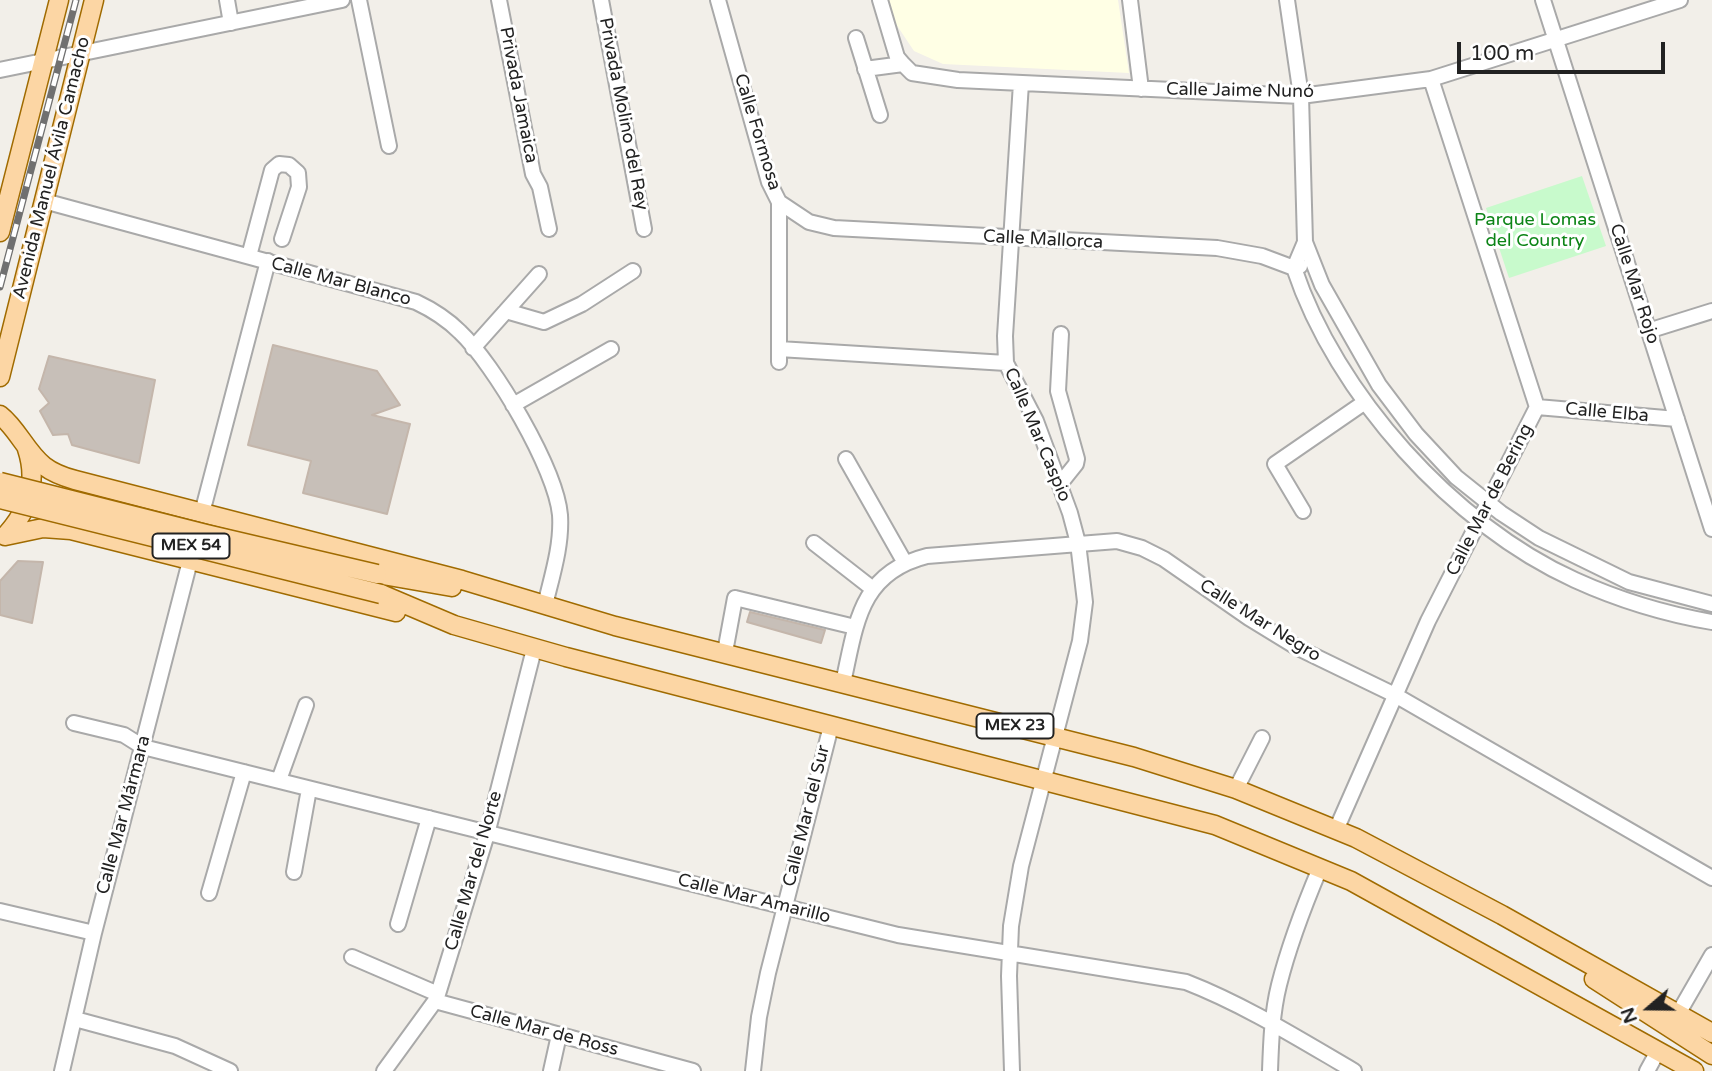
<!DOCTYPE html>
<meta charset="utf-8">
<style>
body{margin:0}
#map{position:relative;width:1712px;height:1071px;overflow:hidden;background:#f2efe9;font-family:"Varela Round",sans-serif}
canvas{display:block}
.north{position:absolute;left:1614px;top:973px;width:70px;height:70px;-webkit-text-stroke:5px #fff;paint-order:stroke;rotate:250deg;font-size:19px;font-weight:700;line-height:28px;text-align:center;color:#222}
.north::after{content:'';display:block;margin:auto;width:24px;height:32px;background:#222;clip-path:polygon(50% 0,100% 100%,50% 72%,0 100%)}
.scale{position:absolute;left:1457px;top:42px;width:208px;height:32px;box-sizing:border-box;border:4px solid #222;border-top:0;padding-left:9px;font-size:21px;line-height:24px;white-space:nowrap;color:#222;-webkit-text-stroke:5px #fff;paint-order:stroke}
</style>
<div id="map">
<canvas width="1712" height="1071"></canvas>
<div class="north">N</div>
<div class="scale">100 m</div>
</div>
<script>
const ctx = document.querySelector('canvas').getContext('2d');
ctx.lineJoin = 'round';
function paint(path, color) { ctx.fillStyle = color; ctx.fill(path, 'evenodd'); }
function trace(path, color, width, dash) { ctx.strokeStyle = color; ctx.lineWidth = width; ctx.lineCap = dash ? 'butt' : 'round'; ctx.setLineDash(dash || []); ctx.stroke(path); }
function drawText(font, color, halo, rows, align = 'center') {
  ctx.font = font + ' "Varela Round",sans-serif'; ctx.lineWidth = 6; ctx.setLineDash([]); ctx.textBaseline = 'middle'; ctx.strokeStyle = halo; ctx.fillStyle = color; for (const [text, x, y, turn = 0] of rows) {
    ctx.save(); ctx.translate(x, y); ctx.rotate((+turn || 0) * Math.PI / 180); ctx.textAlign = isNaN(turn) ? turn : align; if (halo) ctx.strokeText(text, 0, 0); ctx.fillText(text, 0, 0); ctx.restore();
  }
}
paint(new Path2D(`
 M889 0H1118L1129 73 943 64 914 51 894 21Z`), '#ffffe5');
paint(new Path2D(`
 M1582 176 1606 246 1509 278 1486 208Z`), '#c8facc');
const building = new Path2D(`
 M273 345 377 371 400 405 372 415 410 424 387 514 303 493 311 461 248 445Z
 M49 356 155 380 139 463 72 445 68 434 53 435 40 411 49 403 39 389Z
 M18 561 43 562 32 623 0 615V581Z
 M750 612 825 630 821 643 747 622Z`);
paint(building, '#c7bfb8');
trace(building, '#c4b6ab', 2);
const minor = new Path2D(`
 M227 0 231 23
 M359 0 389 146
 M499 0 533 174 540 187 549 229
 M601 0 644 229
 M718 0 769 182 779 202V362
 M880 0 897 57 903 64 912 73 958 80 1301 96 1431 79 1680 0
 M1130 0 1141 89
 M1287 0 1301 96 1305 242 1322 285 1379 385 1416 434 1456 477 1501 513 1539 538 1629 582 1712 604
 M1543 0 1712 529
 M856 38 880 115
 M865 69 903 64
 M0 70 342 0
 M44 201 416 302C433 310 447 319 460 332 494 364 556 469 560 515 562 545 552 576 545 605
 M779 202 809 222 834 228 1217 248 1262 256 1294 268 1300 266
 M1305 242 1294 268C1336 394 1453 525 1575 580 1619 600 1665 614 1712 622
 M249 256 272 170 279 164 289 165 298 173 299 187 282 239
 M506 311 544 322 582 304 633 271
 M1648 331 1712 311
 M473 348 539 274
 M779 349 1006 363
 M513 405 611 349
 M1537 407 1677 419
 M846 459 905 563
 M1060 484 1076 464 1077 459 1058 391 1061 334
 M1303 511 1275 464 1365 402
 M202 513 268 261
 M814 543 873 589
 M725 652 735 598 855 627
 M843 683C856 625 859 573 927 556L1117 541 1142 548 1164 559 1249 618 1298 648 1395 695 1712 878
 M74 723 124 735 143 747 898 935 1186 982C1245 1005 1299 1039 1354 1071
 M279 780 306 705
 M1236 789 1262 738
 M1336 830 1428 621 1537 407 1431 79
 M294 872 309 789
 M209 893 244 772
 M0 911 94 933
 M398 924 429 818
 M352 957 438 994
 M435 1001 693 1071
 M1678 1014 1712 955
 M75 1019 175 1046 230 1071
 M62 1071 94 933 190 561
 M384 1071 435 1001 438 994 487 834 532 657
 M551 1071 559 1035
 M753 1071 759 1017 768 973 831 726
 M1012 1071 1009 976 1011 926 1021 866 1080 641 1085 602 1078 543 1070 513 1036 421 1006 363 1005 336 1021 83
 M1270 1071C1271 1042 1272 1013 1279 985 1289 945 1304 906 1320 868
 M1647 1071 1658 1051`);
const major = new Path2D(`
 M0 232 59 0
 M0 377 94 0
 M0 415C18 429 26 452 44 466 53 473 64 477 75 480L462 580 615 626 1134 757 1236 789 1356 838 1502 915 1712 1033
 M6 535C29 510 38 482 27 449
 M5 536 43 528 71 530 396 612
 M377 574 452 587
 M381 594 454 625 566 657 1215 825 1351 881 1694 1071
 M1594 979 1712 1055`);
trace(minor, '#a9a9a9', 18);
trace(major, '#a06b00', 21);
trace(minor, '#fff', 14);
trace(major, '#fcd6a4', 18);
const rail = new Path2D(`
 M0 287 76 0`);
trace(rail, '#707070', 7);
trace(rail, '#fff', 4.5, [13]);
const majorBridge = new Path2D(`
 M0 482 206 534 377 574
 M0 499 381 594`);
trace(majorBridge, '#a06b00', 21, []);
trace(majorBridge, '#fcd6a4', 18);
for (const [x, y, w] of [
 [191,546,77],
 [1015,726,77]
]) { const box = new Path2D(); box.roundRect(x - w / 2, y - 12.5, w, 25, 5); ctx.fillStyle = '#fff'; ctx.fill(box); trace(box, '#222', 2); }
drawText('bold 16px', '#222', null, [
 ["MEX 54",191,546],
 ["MEX 23",1015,726]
]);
drawText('18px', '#222', '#fff', [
 ["Calle Jaime Nunó",1240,91,1],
 ["Privada Jamaica",518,95,79],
 ["Privada Molino del Rey",623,114,79],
 ["Calle Formosa",757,132,73],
 ["Avenida Manuel Ávila Camacho",52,168,-76],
 ["Calle Mallorca",1043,240,3],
 ["Calle Mar Blanco",341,282,15],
 ["Calle Mar Rojo",1634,284,72],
 ["Calle Elba",1607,413,5],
 ["Calle Mar Caspio",1037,435,67],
 ["Calle Mar de Bering",1490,500,-63],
 ["Calle Mar Negro",1260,621,32],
 ["Calle Mar Mármara",124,815,-75],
 ["Calle Mar del Sur",807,816,-76],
 ["Calle Mar del Norte",474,871,-74],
 ["Calle Mar Amarillo",754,899,14],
 ["Calle Mar de Ross",544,1031,15]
]);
drawText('18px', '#0c8416', '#fff', [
 ["Parque Lomas",1535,220],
 ["del Country",1535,241]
]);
</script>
